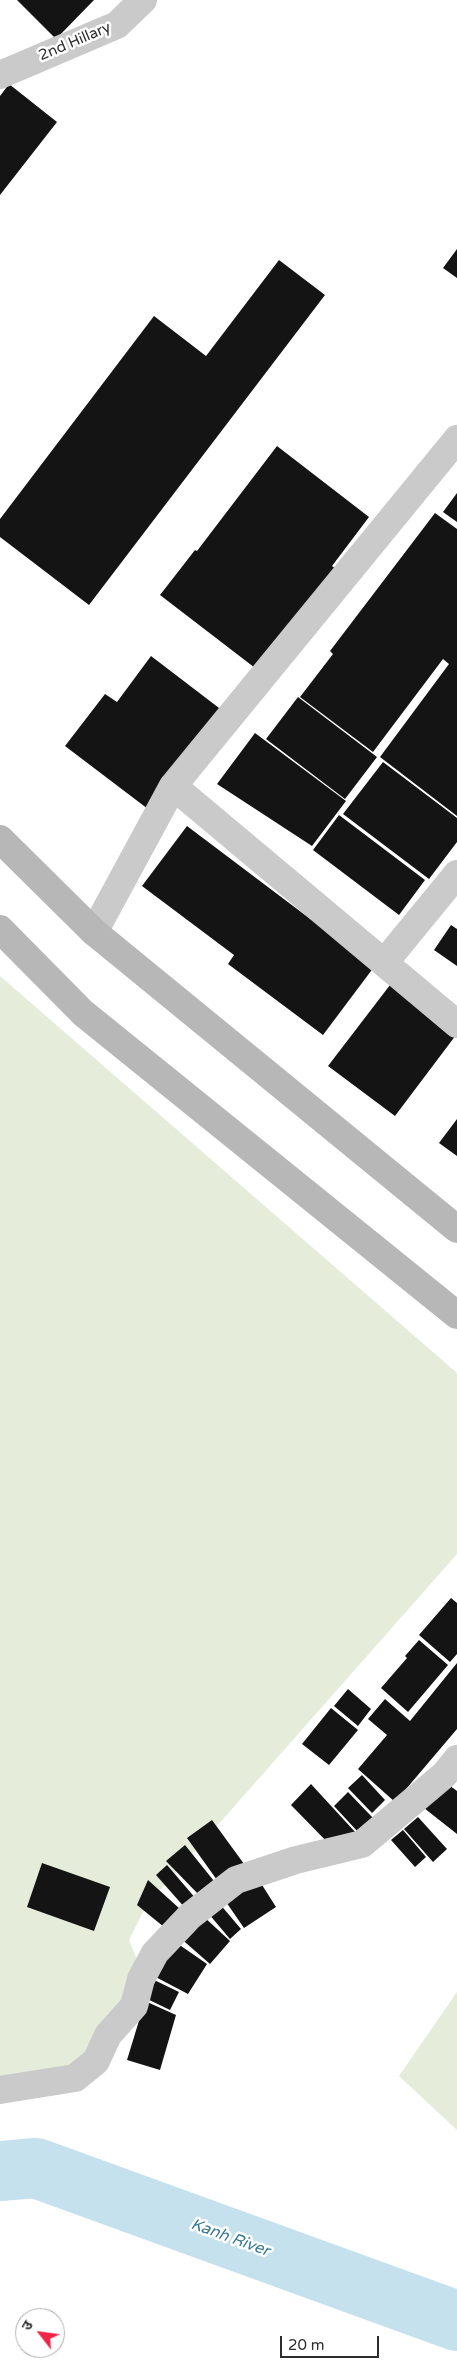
<!DOCTYPE html>
<meta charset="utf-8">
<style>
body{margin:0}
#map{position:relative;width:457px;height:2373px;overflow:hidden;background:#fff;font-family:"Varela Round","Noto Sans Devanagari",sans-serif}
canvas{display:block}
.north{position:absolute;left:15px;top:2308px;width:50px;height:50px;box-sizing:border-box;background:#fff;border:1px solid #ababab;border-radius:50%;rotate:300deg;font-size:14px;font-weight:700;line-height:20px;text-align:center;color:#2d2d2d}
.north::after{content:'';display:block;margin:auto;width:18px;height:22px;background:#ef2548;clip-path:polygon(50% 0,100% 100%,50% 72%,0 100%)}
.scale{position:absolute;left:280px;top:2336px;width:99px;height:22px;box-sizing:border-box;border:2px solid #2d2d2d;border-top:0;padding-left:6px;font-size:15px;line-height:18px;white-space:nowrap;color:#2d2d2d;-webkit-text-stroke:4px #fff;paint-order:stroke}
</style>
<div id="map">
<canvas width="457" height="2373"></canvas>
<div class="north">उ</div>
<div class="scale">20 m</div>
</div>
<script>
const ctx = document.querySelector('canvas').getContext('2d');
ctx.lineJoin = 'round';
function paint(path, color) { ctx.fillStyle = color; ctx.fill(path, 'evenodd'); }
function trace(path, color, width, dash) { ctx.strokeStyle = color; ctx.lineWidth = width; ctx.lineCap = dash ? 'butt' : 'round'; ctx.setLineDash(dash || []); ctx.stroke(path); }
function drawText(font, color, halo, rows, align = 'center') {
  ctx.font = font + ' "Varela Round",sans-serif'; ctx.lineWidth = 5; ctx.setLineDash([]); ctx.textBaseline = 'middle'; ctx.strokeStyle = halo; ctx.fillStyle = color; for (const [text, x, y, turn = 0] of rows) {
    ctx.save(); ctx.translate(x, y); ctx.rotate((+turn || 0) * Math.PI / 180); ctx.textAlign = isNaN(turn) ? turn : align; if (halo) ctx.strokeText(text, 0, 0); ctx.fillText(text, 0, 0); ctx.restore();
  }
}
paint(new Path2D(`
 M0 976 457 1373V1554L156 1895 142 1914 129 1940 140 1967 111 2060 0 2099Z
 M457 1992V2130L399 2076Z`), '#e5ecda');
trace(new Path2D(`
 M0 2171 36 2168 457 2321`), '#c4e1ed', 60);
paint(new Path2D(`
 M17 0H94L56 39Z
 M9 84 57 122 0 195V96Z
 M457 249V278L443 268Z
 M279 260 325 295 89 605 0 537V519L154 316 206 356Z
 M277 446 369 517 332 566 336 569 259 671 160 595 195 550 197 551Z
 M457 493V522L443 512Z
 M435 513 457 529V816L380 757 449 664 443 659 373 752 300 697 333 654 330 651Z
 M151 656 223 711 148 809 65 746 105 694 117 702Z
 M298 697 377 757 345 799 266 739Z
 M255 733 346 801 312 846 217 784Z
 M383 762 457 818V842L429 879 343 814Z
 M339 815 425 880 399 915 313 850Z
 M187 826 374 967 323 1035 228 964 234 955 142 886Z
 M451 925 457 929V966L434 950Z
 M390 985 456 1035 395 1116 328 1066Z
 M457 1119V1156L439 1143Z
 M451 1598 457 1603V1654L450 1662 419 1635Z
 M419 1640 448 1665 408 1712 381 1688 407 1658 405 1656Z
 M457 1663V1729L395 1802 358 1769 387 1735 368 1719 385 1699 410 1721Z
 M348 1689 371 1709 358 1726 334 1706Z
 M331 1708 358 1730 329 1765 302 1744Z
 M362 1775 385 1800 372 1813 348 1788Z
 M445 1782 457 1791V1834L424 1808Z
 M311 1784 333 1808 357 1834 333 1848 291 1805Z
 M348 1792 373 1818 358 1832 334 1806Z
 M418 1817 447 1849 433 1862 404 1829Z
 M212 1820 247 1868 222 1887 187 1838Z
 M403 1830 426 1857 415 1867 391 1840Z
 M185 1845 218 1886 201 1897 166 1861Z
 M42 1863 110 1887 94 1931 27 1907Z
 M167 1865 197 1900 186 1909 156 1875Z
 M257 1877 276 1907 244 1928 224 1899Z
 M148 1880 180 1909 164 1927 137 1905Z
 M219 1903 241 1929 230 1939 208 1913Z
 M203 1916 230 1941 210 1964 178 1936Z
 M171 1939 207 1964 188 1994 148 1973Z
 M150 1978 179 1992 170 2010 141 1996Z
 M145 2001 176 2015 160 2070 127 2060Z`), '#141414');
trace(new Path2D(`
 M0 75 117 25 143 0
 M173 786 457 1024
 M94 932 173 786 457 439
 M384 963 457 874
 M0 2090 75 2078 96 2061 108 2035 134 2006 141 1979 155 1953 190 1916 236 1880 296 1860 362 1844 444 1775 457 1759`), '#cacaca', 28);
trace(new Path2D(`
 M0 839 94 932 457 1229
 M0 929 83 1013 457 1315`), '#b7b7b7', 28);
drawText('15px', '#2d2d2d', '#fff', [
 ["2nd Hillary",75,42,-23]
]);
drawText('italic 16px', '#377993', '#fff', [
 ["Kanh River",230,2238,20]
]);
</script>
